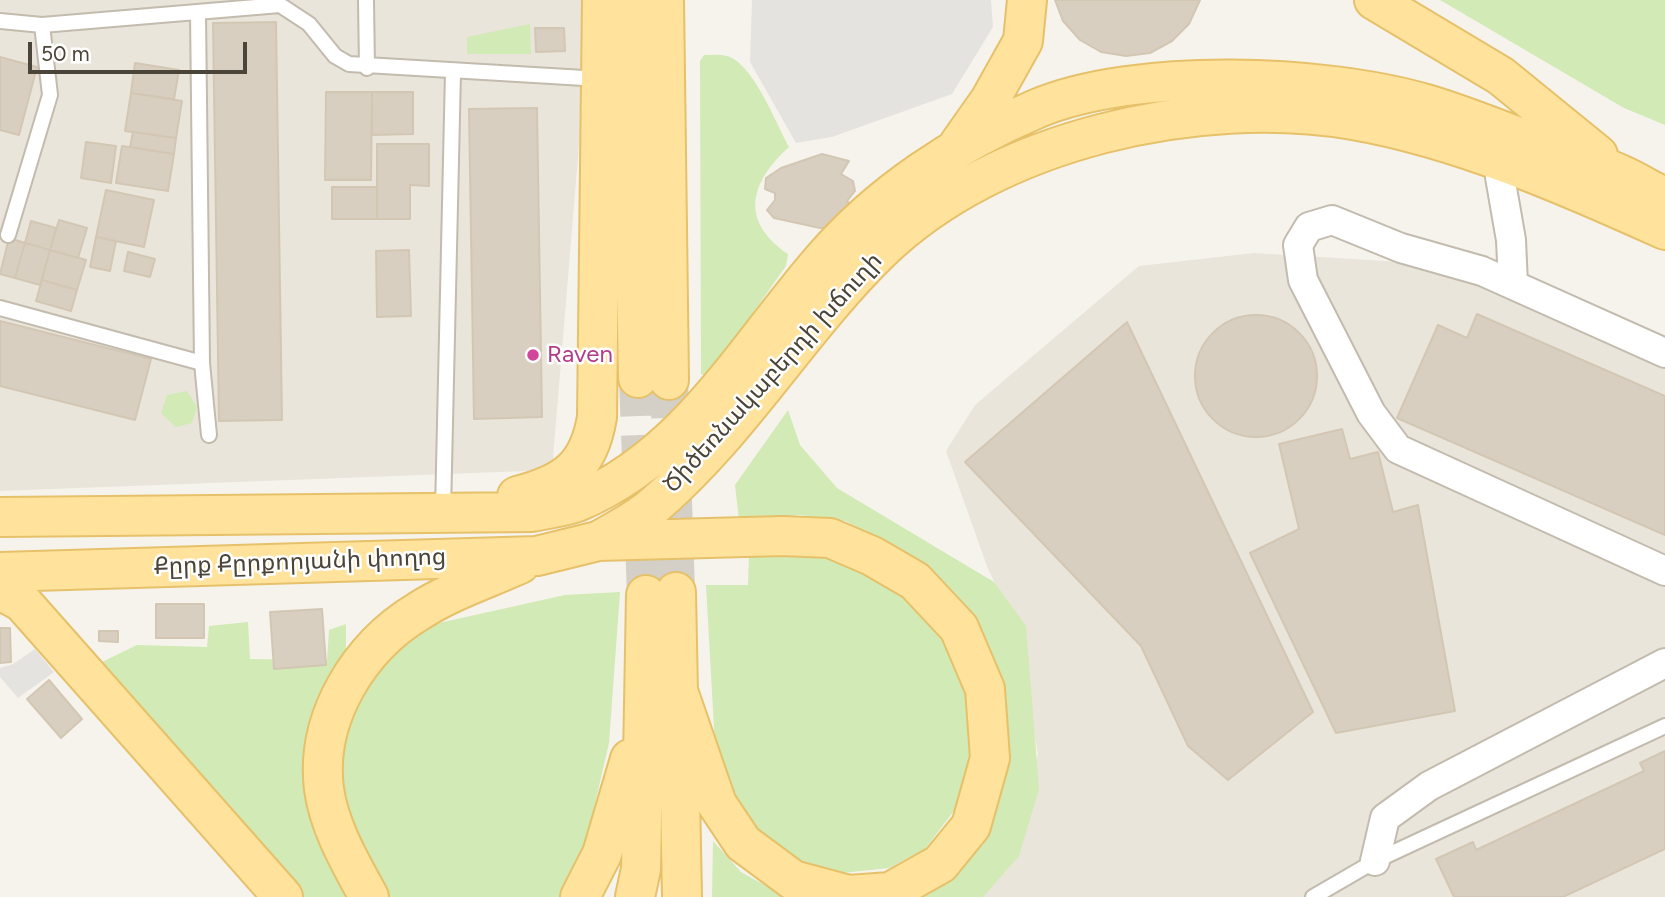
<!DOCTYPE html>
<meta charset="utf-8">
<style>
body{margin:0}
#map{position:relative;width:1665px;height:897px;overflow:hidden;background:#f6f3ec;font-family:Figtree,sans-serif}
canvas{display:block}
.scale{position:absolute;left:28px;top:42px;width:219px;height:32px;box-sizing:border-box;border:4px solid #4b4439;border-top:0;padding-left:9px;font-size:21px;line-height:24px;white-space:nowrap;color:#4b4439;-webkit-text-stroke:5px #fff;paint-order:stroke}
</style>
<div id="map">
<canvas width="1665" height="897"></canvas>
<div class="scale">50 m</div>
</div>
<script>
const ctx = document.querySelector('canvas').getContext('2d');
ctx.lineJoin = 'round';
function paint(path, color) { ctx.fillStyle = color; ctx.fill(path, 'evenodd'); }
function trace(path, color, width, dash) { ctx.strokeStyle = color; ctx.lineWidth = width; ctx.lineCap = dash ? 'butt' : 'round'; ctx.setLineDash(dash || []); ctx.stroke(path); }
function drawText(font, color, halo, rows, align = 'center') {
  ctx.font = font + ' Figtree,"Noto Sans Armenian",sans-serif'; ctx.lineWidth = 5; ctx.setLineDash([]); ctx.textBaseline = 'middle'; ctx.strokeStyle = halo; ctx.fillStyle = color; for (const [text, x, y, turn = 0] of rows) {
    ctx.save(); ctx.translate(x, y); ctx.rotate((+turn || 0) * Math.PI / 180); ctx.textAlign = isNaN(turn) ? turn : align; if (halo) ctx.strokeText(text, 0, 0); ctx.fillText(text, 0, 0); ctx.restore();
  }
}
paint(new Path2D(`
 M0 0H582L586 61 552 470 0 491Z
 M1254 253 1485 267 1665 342V897H966L1014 835 1038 755 1016 625 988 569 946 451 975 405 1139 266Z`), '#eae5da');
paint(new Path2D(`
 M1440 0H1665V125L1624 108Z
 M530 24 531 54H467V37Z
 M704 55C711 55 720 54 727 56 753 63 776 123 789 147 750 182 739 221 788 254L786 266 721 358 704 375 701 374 700 61Z
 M187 391 197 407 192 423 176 427 161 413 167 395Z
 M788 410 800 445 837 488 994 582 1026 626 1039 789 1019 856 983 897H913L1007 764 1008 726 998 678 969 609 930 571 846 521 800 515 739 520 735 485Z
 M817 554 867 570 921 607 956 656 971 712 969 764 956 808 925 849 889 868 833 874 782 855 749 832 716 764 706 585H748L749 556Z
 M620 592 609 743 590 825 566 897H382L346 814 338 772 344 727 360 688 421 627 565 595Z
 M248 622 250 659 327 660 329 630 346 624V650L317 700 309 738 350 897H302L102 662 137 645 207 647 209 626Z
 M713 841 741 872 786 897H712Z`), '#d2eab5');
paint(new Path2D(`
 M752 0H991L993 27 952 94 832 137 796 143 750 62Z
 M35 649 54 672 18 698 0 677V668L13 664Z`), '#e5e3e0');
const building = new Path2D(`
 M1055 0H1200L1189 24 1172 41 1150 53 1126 56 1101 52 1080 40 1063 21Z
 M276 22 282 420 219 421 213 23Z
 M535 28H564L565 51 536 52Z
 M0 57 37 67 19 135 0 130Z
 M135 63 179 70 174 99 131 93Z
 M326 92H372L371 180H325Z
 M372 92H413V134L372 135Z
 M131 93 182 101 176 138 125 131Z
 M537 108 542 417 474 419 469 109Z
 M133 132 176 138 174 154 130 147Z
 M86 142 116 146 111 183 81 178Z
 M377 144H429V186L410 185V219H377Z
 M122 146 174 154 168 191 116 183Z
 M822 154 849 161 841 174 853 181 855 191 847 201 856 211 836 228H820L774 218 767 210 775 200V193L765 189 766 178 781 168Z
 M332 187H377V219H332Z
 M106 190 154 200 144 247 96 237Z
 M59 220 87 228 78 258 50 250Z
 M31 221 56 228 50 250 25 243Z
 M96 237 116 241 110 271 90 267Z
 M9 238 25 243 15 278 0 274Z
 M25 243 50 250 40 285 15 278Z
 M50 250 86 260 77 290 42 280Z
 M409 250 411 316 377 317 376 251Z
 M128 252 155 259 150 277 124 271Z
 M42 280 77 290 71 311 36 301Z
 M1477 314 1665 396V535L1397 418 1438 325 1467 338Z
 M1195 376a61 61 0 1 1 122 0a61 61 0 1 1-122 0Z
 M0 321 151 359 135 420 0 386Z
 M1127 322 1313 712 1228 780 1188 746 1141 646 965 462Z
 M1342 429 1350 459 1378 452 1393 512 1418 505 1455 711 1336 733 1250 553 1299 529 1279 444Z
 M156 604H204V638H156Z
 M322 609 326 665 274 669 270 612Z
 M0 628H10L11 662 0 663Z
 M99 631H118V642L99 641Z
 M49 680 82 719 61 738 27 699Z
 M1665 751V849L1563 897H1454L1436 859 1473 842 1476 850 1644 771 1640 763Z`);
paint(building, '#d8cfc1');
trace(building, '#d3c7b4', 2);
trace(new Path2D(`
 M638 378 646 595
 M669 380 676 592`), '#d4d0c8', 38, [38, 19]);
const service = new Path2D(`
 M366 0 367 68
 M0 21 42 25 280 5 309 24 335 56 349 64 601 79
 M8 235 50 95 42 25
 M0 308 202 363 198 13
 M202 363 209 435
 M443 511 453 72
 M1313 897 1375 861 1665 726`);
const minor = new Path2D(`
 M1500 177 1511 240 1513 284
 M1665 353 1482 271 1401 248 1332 220 1309 227 1298 245 1303 280 1371 413 1398 449 1665 571
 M1375 861 1385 818 1429 786 1665 663`);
const primary = new Path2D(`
 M631 0 638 378
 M664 0 669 380
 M1374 0 1501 76 1598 155
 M959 144 990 100 1023 41 1027 0
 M517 496C565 484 589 467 597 417L602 0
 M0 517 532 512C546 509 563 507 577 502 688 456 747 346 823 259 880 193 956 143 1036 109 1135 67 1324 74 1426 104 1464 115 1501 131 1538 144 1566 154 1597 163 1624 176 1638 182 1651 191 1665 197
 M598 541C616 531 635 521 651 508 739 434 798 331 880 251 995 139 1198 94 1353 120 1458 138 1568 186 1665 230
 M0 572 537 556 598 541 782 536 830 538 872 556 915 581 959 628 985 689 990 758 971 826 940 864 890 892 849 895 793 880 743 843 717 804 678 691
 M0 590 22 602 283 897
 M676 592 682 897
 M369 897C351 864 329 827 324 789 315 718 359 647 419 611 450 591 487 579 520 564
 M580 897 602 854 630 759
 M635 897 641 869 646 595`);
trace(service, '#c2bbae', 18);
trace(minor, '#c2bbae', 32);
trace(primary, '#e6c16a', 42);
trace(service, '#fff', 14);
trace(minor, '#fff', 28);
trace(primary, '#ffe39c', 38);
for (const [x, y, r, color] of [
 [533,355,7,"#d1479c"]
]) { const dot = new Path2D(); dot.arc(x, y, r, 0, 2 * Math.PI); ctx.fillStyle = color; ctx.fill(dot); trace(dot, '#fff', 2.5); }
drawText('24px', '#b23c85', '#fff', [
 ["Raven",547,355]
], 'left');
drawText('24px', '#4b4439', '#fff', [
 ["Ծիծեռնակաբերդի խճուղի",773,373,-48],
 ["Քըրք Քըրքորյանի փողոց",300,562,-2]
]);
</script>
